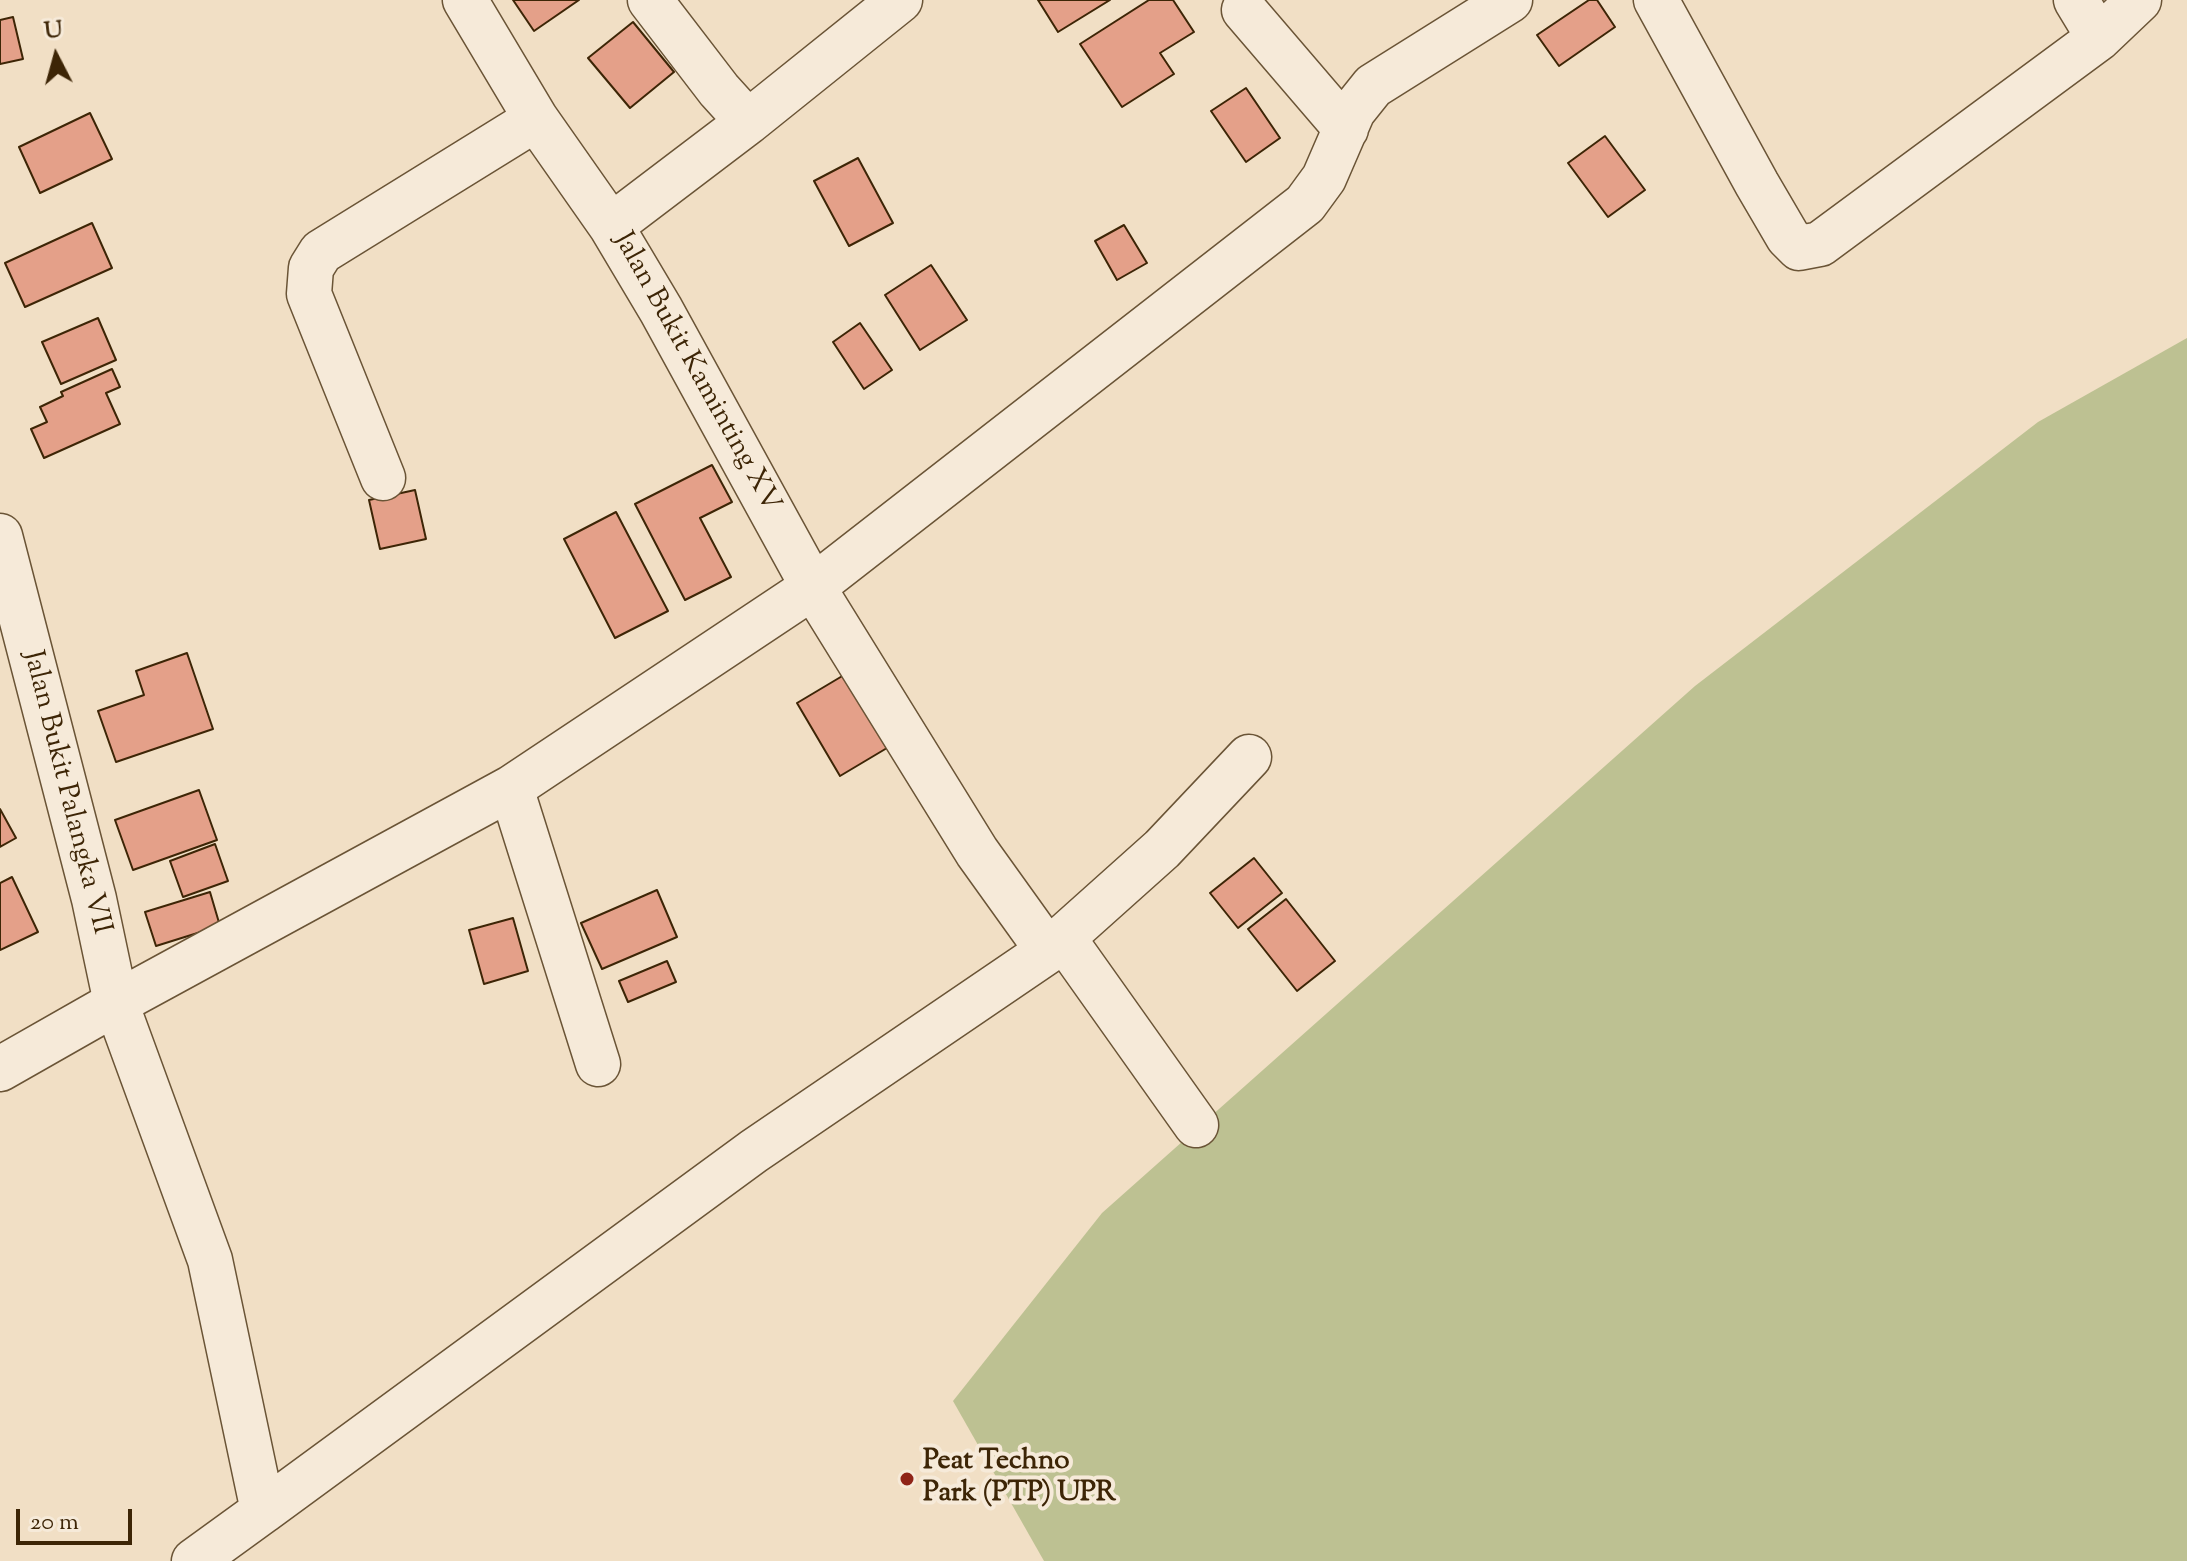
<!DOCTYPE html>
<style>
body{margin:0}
#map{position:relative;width:2187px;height:1561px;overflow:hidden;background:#f1dfc5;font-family:"Sorts Mill Goudy",serif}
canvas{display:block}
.north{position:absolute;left:16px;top:16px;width:80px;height:80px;-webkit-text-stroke:6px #f6ead9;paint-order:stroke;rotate:354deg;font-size:22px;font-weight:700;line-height:32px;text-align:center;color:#3d2506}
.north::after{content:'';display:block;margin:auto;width:28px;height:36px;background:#3d2506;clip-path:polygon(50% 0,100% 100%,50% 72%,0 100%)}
.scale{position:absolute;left:16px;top:1509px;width:116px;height:36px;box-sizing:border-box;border:4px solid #3d2506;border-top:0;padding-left:10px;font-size:24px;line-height:28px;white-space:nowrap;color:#3d2506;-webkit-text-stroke:6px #f6ead9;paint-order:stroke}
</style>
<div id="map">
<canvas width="2187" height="1561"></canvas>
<div class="north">U</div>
<div class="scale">20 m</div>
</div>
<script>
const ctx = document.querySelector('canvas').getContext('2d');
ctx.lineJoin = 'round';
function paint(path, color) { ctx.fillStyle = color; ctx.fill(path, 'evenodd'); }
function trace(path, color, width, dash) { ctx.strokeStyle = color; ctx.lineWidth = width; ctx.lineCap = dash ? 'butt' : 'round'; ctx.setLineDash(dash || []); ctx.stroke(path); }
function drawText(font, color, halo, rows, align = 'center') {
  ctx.font = font + ' "Sorts Mill Goudy",serif'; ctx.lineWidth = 8; ctx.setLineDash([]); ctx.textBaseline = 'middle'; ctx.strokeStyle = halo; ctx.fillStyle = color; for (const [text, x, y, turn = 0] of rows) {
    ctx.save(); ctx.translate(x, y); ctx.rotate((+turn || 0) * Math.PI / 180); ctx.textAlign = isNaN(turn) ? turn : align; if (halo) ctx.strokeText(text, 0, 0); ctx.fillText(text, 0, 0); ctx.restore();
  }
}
paint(new Path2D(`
 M2187 338V1561H1044L953 1401 1102 1213 1695 686 2038 422Z`), '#bdc192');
const building = new Path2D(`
 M513 0H579L534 31Z
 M1038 0H1110L1058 32Z
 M1149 0H1173L1194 32 1160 53 1174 74 1122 107 1080 44Z
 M1589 0H1597L1615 27 1559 66 1537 35Z
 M13 17 23 59 0 64V20Z
 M633 22 674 72 630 108 588 58Z
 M1246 88 1280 138 1246 162 1211 111Z
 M90 113 112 159 40 193 19 147Z
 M1605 136 1645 190 1608 217 1568 163Z
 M858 158 893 223 849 246 814 181Z
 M92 223 112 268 25 307 5 263Z
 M1124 225 1147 263 1117 280 1095 241Z
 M931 265 967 320 920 350 885 295Z
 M98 318 116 360 61 384 42 342Z
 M860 323 892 370 864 389 833 342Z
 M112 369 120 387 106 393 120 424 44 458 31 429 47 422 40 407 63 396 61 392Z
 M712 465 732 502 700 518 731 577 685 600 635 504Z
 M415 490 426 539 380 549 369 500Z
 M616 512 668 611 615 638 564 539Z
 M187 653 213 729 116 762 98 711 144 695 136 671Z
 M844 675 887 748 840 776 797 703Z
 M199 790 217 840 133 870 115 820Z
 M0 809 16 838 0 847Z
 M215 844 228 881 183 897 170 861Z
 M1254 858 1282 893 1238 928 1210 893Z
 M12 877 38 932 0 950V883Z
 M657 890 677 937 602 969 581 923Z
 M210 892 220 926 156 946 145 912Z
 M1286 899 1335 961 1297 991 1248 929Z
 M513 918 528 971 484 984 469 930Z
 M667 961 676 982 628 1002 619 981Z`);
paint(building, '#e4a089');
trace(building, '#3d2506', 2);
const minor = new Path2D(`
 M465 0 536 119
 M650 0 719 90 748 122
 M1656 0 1757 184 1788 237 1799 248 1820 244 2099 38 2139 0
 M2076 0 2099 38
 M1244 10 1346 129
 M383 478 309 294 311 268 321 252 536 119 611 226
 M0 536 94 899 116 1003 210 1260 263 1511 754 1151 1048 951 1162 849 1249 757
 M511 788 598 1064
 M1064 939 1196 1125
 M1048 951 977 852 813 587 1305 204 1324 178 1353 111 1373 86 1510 0
 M0 1069 116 1003 511 788 813 587 661 310 611 226 748 122 900 0
 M194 1561 263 1511`);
trace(minor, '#6a5436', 47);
trace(minor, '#f6ead9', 44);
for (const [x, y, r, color] of [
 [907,1479,8,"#8f2418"]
]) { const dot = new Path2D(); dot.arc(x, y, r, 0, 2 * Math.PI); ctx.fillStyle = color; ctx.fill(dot); trace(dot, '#f6ead9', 3); }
drawText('28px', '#3d2506', '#f6ead9', [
 ["Jalan Bukit Kaminting XV",695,373,61],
 ["Jalan Bukit Palangka VII",65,793,76]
]);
drawText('bold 28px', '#3d2506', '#f6ead9', [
 ["Peat Techno",923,1463],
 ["Park (PTP) UPR",923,1495]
], 'left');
</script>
